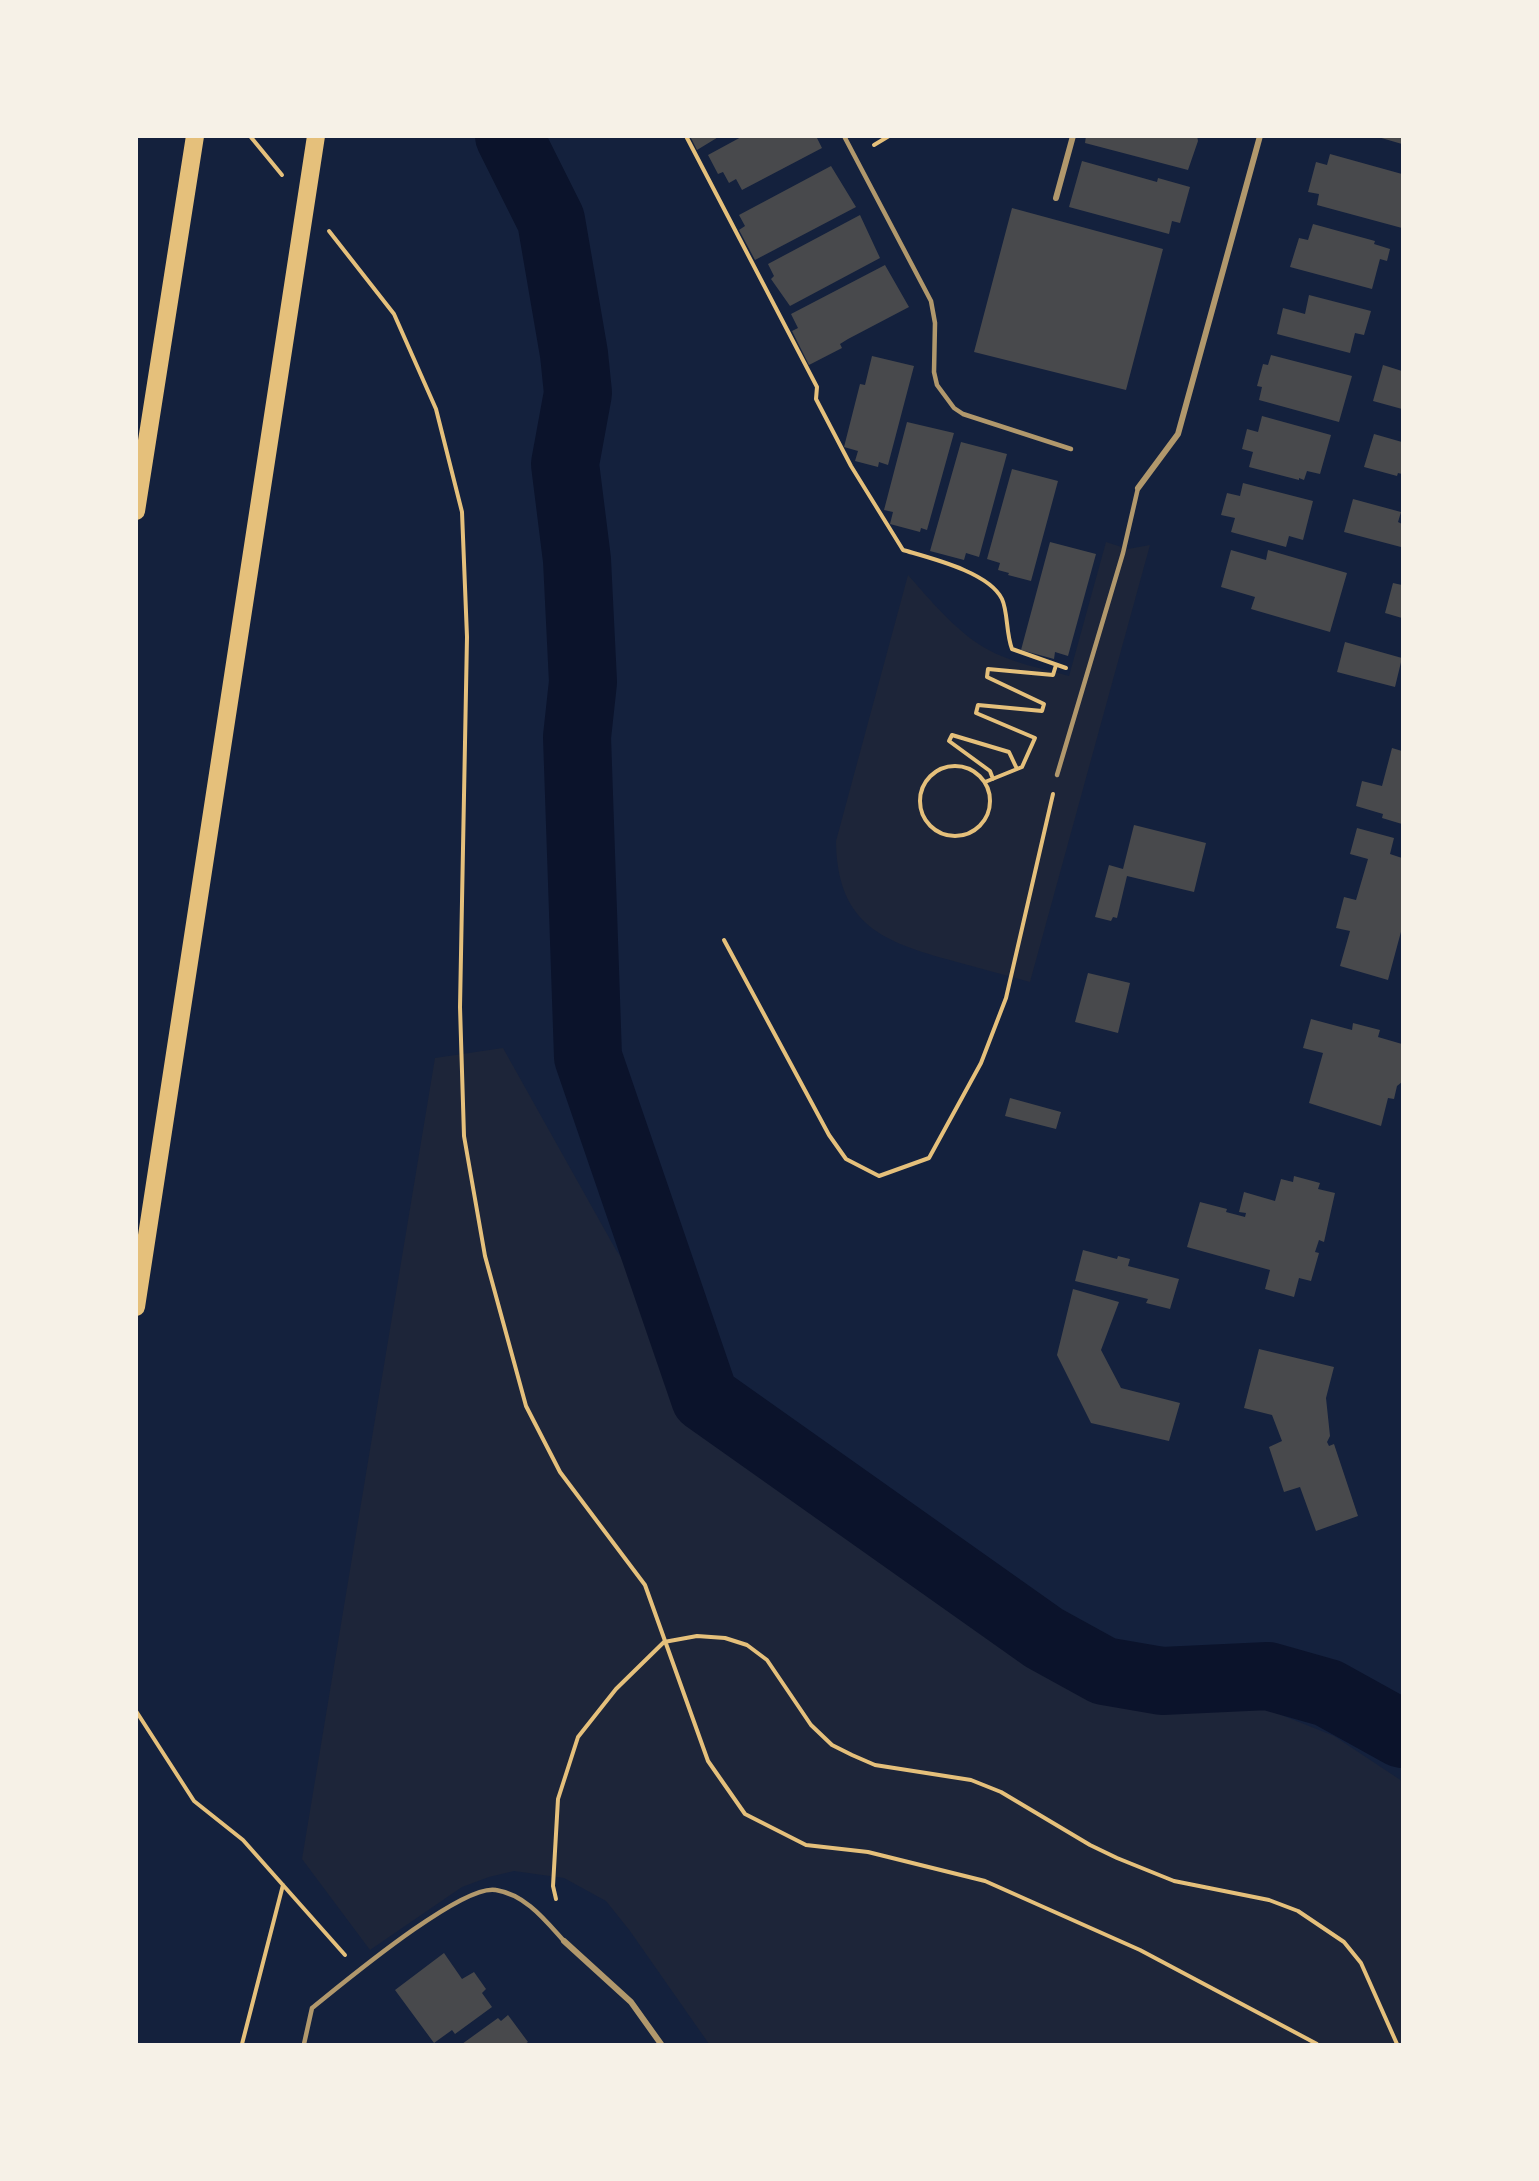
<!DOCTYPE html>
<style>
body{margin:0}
#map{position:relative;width:1539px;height:2181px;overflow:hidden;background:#14213d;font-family:Cabin,sans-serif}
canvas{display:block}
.frame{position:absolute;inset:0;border:138px solid #f6f1e7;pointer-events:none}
</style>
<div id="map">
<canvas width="1539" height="2181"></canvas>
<div class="frame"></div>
</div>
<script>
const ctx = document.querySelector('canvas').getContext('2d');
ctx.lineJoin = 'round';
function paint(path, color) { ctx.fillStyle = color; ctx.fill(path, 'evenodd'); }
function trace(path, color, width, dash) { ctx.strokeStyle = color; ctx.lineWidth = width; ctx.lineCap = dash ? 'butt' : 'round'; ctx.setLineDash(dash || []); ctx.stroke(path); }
paint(new Path2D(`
 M1106 542 1128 549 1150 545 1030 982C1002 974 974 967 946 959 877 940 837 920 836 841L908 575C929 599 957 632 985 648 1011 663 1041 668 1069 676Z
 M503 1048 616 1250 715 1390 881 1555 1334 1736 1402 1781V2044H709L630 1931 606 1901 564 1878 514 1871 489 1877 462 1887 370 1950 302 1859 435 1058Z`), '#1d2539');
trace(new Path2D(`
 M509 136 551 220 574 354 578 393 565 464 577 560 583 682 577 737 588 1057 705 1398 1044 1638 1104 1671 1162 1681 1268 1676 1328 1693 1402 1734`), '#0b132b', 68);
paint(new Path2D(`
 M690 136H720L697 150Z
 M743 136H816L822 148 742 190 736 179 729 183 723 172 718 174 708 155Z
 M1086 136H1197L1198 141 1188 170 1085 143Z
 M1378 136H1402V144L1378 137Z
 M1330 154 1402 174V228L1317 205 1319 194 1308 192 1316 162 1327 165Z
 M1082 161 1157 182 1158 178 1190 187 1180 223 1172 221 1169 234 1069 207Z
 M831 166 856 207 755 260 739 230 745 226 739 215Z
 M1012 208 1163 249 1126 390 974 352Z
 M860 215 880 258 790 306 771 279 774 276 768 264Z
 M1313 224 1375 241 1374 244 1390 249 1387 261 1380 259 1372 289 1290 267 1299 238 1308 240Z
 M885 265 909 307 848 339 840 344 842 348 809 365 792 331 798 328 791 314Z
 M1309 295 1371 311 1364 335 1355 333 1350 353 1277 334 1283 308 1305 314Z
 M1271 355 1352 376 1339 422 1259 400 1262 387 1257 386 1263 364 1268 365Z
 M872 356 914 366 888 465 879 462 878 467 855 461 858 451 844 447 860 384 865 385Z
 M1383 365 1402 371V409L1373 401Z
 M1262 416 1331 435 1320 474 1307 471 1304 480 1299 478V480L1249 467 1253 452 1242 449 1247 429 1258 432Z
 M907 422 954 433 927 530 921 528 920 532 890 524 893 512 884 510Z
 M1374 434 1402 442V474L1398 473 1397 476 1364 467Z
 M961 442 1007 454 979 557 966 553 964 560 930 551Z
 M1012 469 1058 481 1031 581 1008 575 1009 573 998 570 1000 563 987 559Z
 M1243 483 1313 501 1303 540 1289 536 1286 547 1231 532 1235 518 1221 515 1227 493 1240 496Z
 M1353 499 1401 512 1398 522 1402 524 1401 547 1344 532Z
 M1050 542 1096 554 1068 656 1055 652 1054 659 1021 650Z
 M1231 550 1266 560 1268 550 1347 573 1330 632 1251 609 1255 597 1221 587Z
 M1393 583 1402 585V618L1385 613Z
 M1345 642 1402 658 1395 687 1337 672Z
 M1392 748 1402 751V824L1382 818 1383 814 1356 806 1362 781 1382 786Z
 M1134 825 1206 843 1194 892 1127 876 1117 918 1113 917 1111 921 1095 917 1109 865 1123 869Z
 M1357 828 1394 838 1390 854 1402 858V928L1388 980 1340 966 1350 931 1336 928 1344 897 1356 900 1368 859 1350 854Z
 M1088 973 1130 983 1118 1033 1075 1022Z
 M1311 1019 1352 1030 1353 1023 1380 1030 1378 1037 1402 1044V1082L1397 1086 1394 1099 1388 1098 1381 1126 1309 1103 1323 1053 1303 1048Z
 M1010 1098 1061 1112 1056 1129 1005 1116Z
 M1294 1176 1320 1183 1318 1189 1335 1193 1324 1242 1319 1240 1315 1252 1319 1253 1311 1281 1299 1278 1294 1297 1265 1289 1270 1270 1187 1247 1200 1202 1227 1209 1226 1212 1245 1217 1246 1213 1239 1212 1244 1192 1275 1201 1281 1179 1293 1182Z
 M1083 1250 1117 1259 1118 1256 1130 1259 1128 1266 1179 1279 1170 1309 1146 1303 1148 1299 1075 1281Z
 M1073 1289 1119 1302 1101 1350 1121 1388 1180 1403 1169 1441 1091 1423 1057 1355Z
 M1259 1349 1334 1367 1326 1398 1330 1436 1327 1442 1329 1446 1334 1444 1358 1516 1316 1531 1300 1487 1284 1492 1269 1447 1282 1441 1272 1415 1244 1408Z
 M444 1953 462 1979 474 1972 486 1989 482 1993 492 2007 455 2034 452 2030 434 2043 395 1990Z
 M508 2015 528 2042 525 2044H462L498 2018 501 2021Z`), '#48494c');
trace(new Path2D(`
 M250 136 282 175
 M686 136 817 387 816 399 851 466 903 550C930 558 989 572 1002 599 1008 612 1006 634 1012 649L1066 668
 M874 145 889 136
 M329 231 394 314 436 409 462 512 467 637 460 1007 464 1136 485 1256 526 1406 560 1472 645 1585 708 1761 745 1814 806 1845 868 1852 985 1881 1140 1950 1317 2044
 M920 801a35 35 0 1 1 70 0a35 35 0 1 1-70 0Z
 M993 779 990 771 949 741 952 735 1009 752 1017 769
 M985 782 1022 767 1035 738 976 713 978 705 1042 711 1044 704 987 677 988 669 1053 675 1056 665
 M724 940 829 1135 846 1159 879 1176 929 1158 981 1063 1006 998 1053 794
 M136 1711 194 1801 243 1840 345 1955
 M556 1899 553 1886 558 1799 578 1737 616 1689 664 1642 697 1636 725 1638 747 1645 767 1660 811 1725 832 1745 852 1755 875 1765 971 1780 1001 1792 1090 1845 1117 1858 1174 1881 1269 1900 1298 1911 1344 1942 1361 1963 1397 2044
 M242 2044 283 1885`), '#e5c07b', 4);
trace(new Path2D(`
 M844 136 931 301 935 323 934 372 937 385 954 408 963 414 1071 449
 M1057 775 1123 553 1138 488
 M304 2044 312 2008C342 1984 462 1883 496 1890 526 1895 545 1920 564 1941`), '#b1986c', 4.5);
trace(new Path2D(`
 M1056 198 1073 136
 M1138 488 1178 434 1260 136
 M564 1941 631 2002 661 2044`), '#b1986c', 6);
trace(new Path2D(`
 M136 511 195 136
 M136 1307 316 136`), '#e5c07b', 18);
</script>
